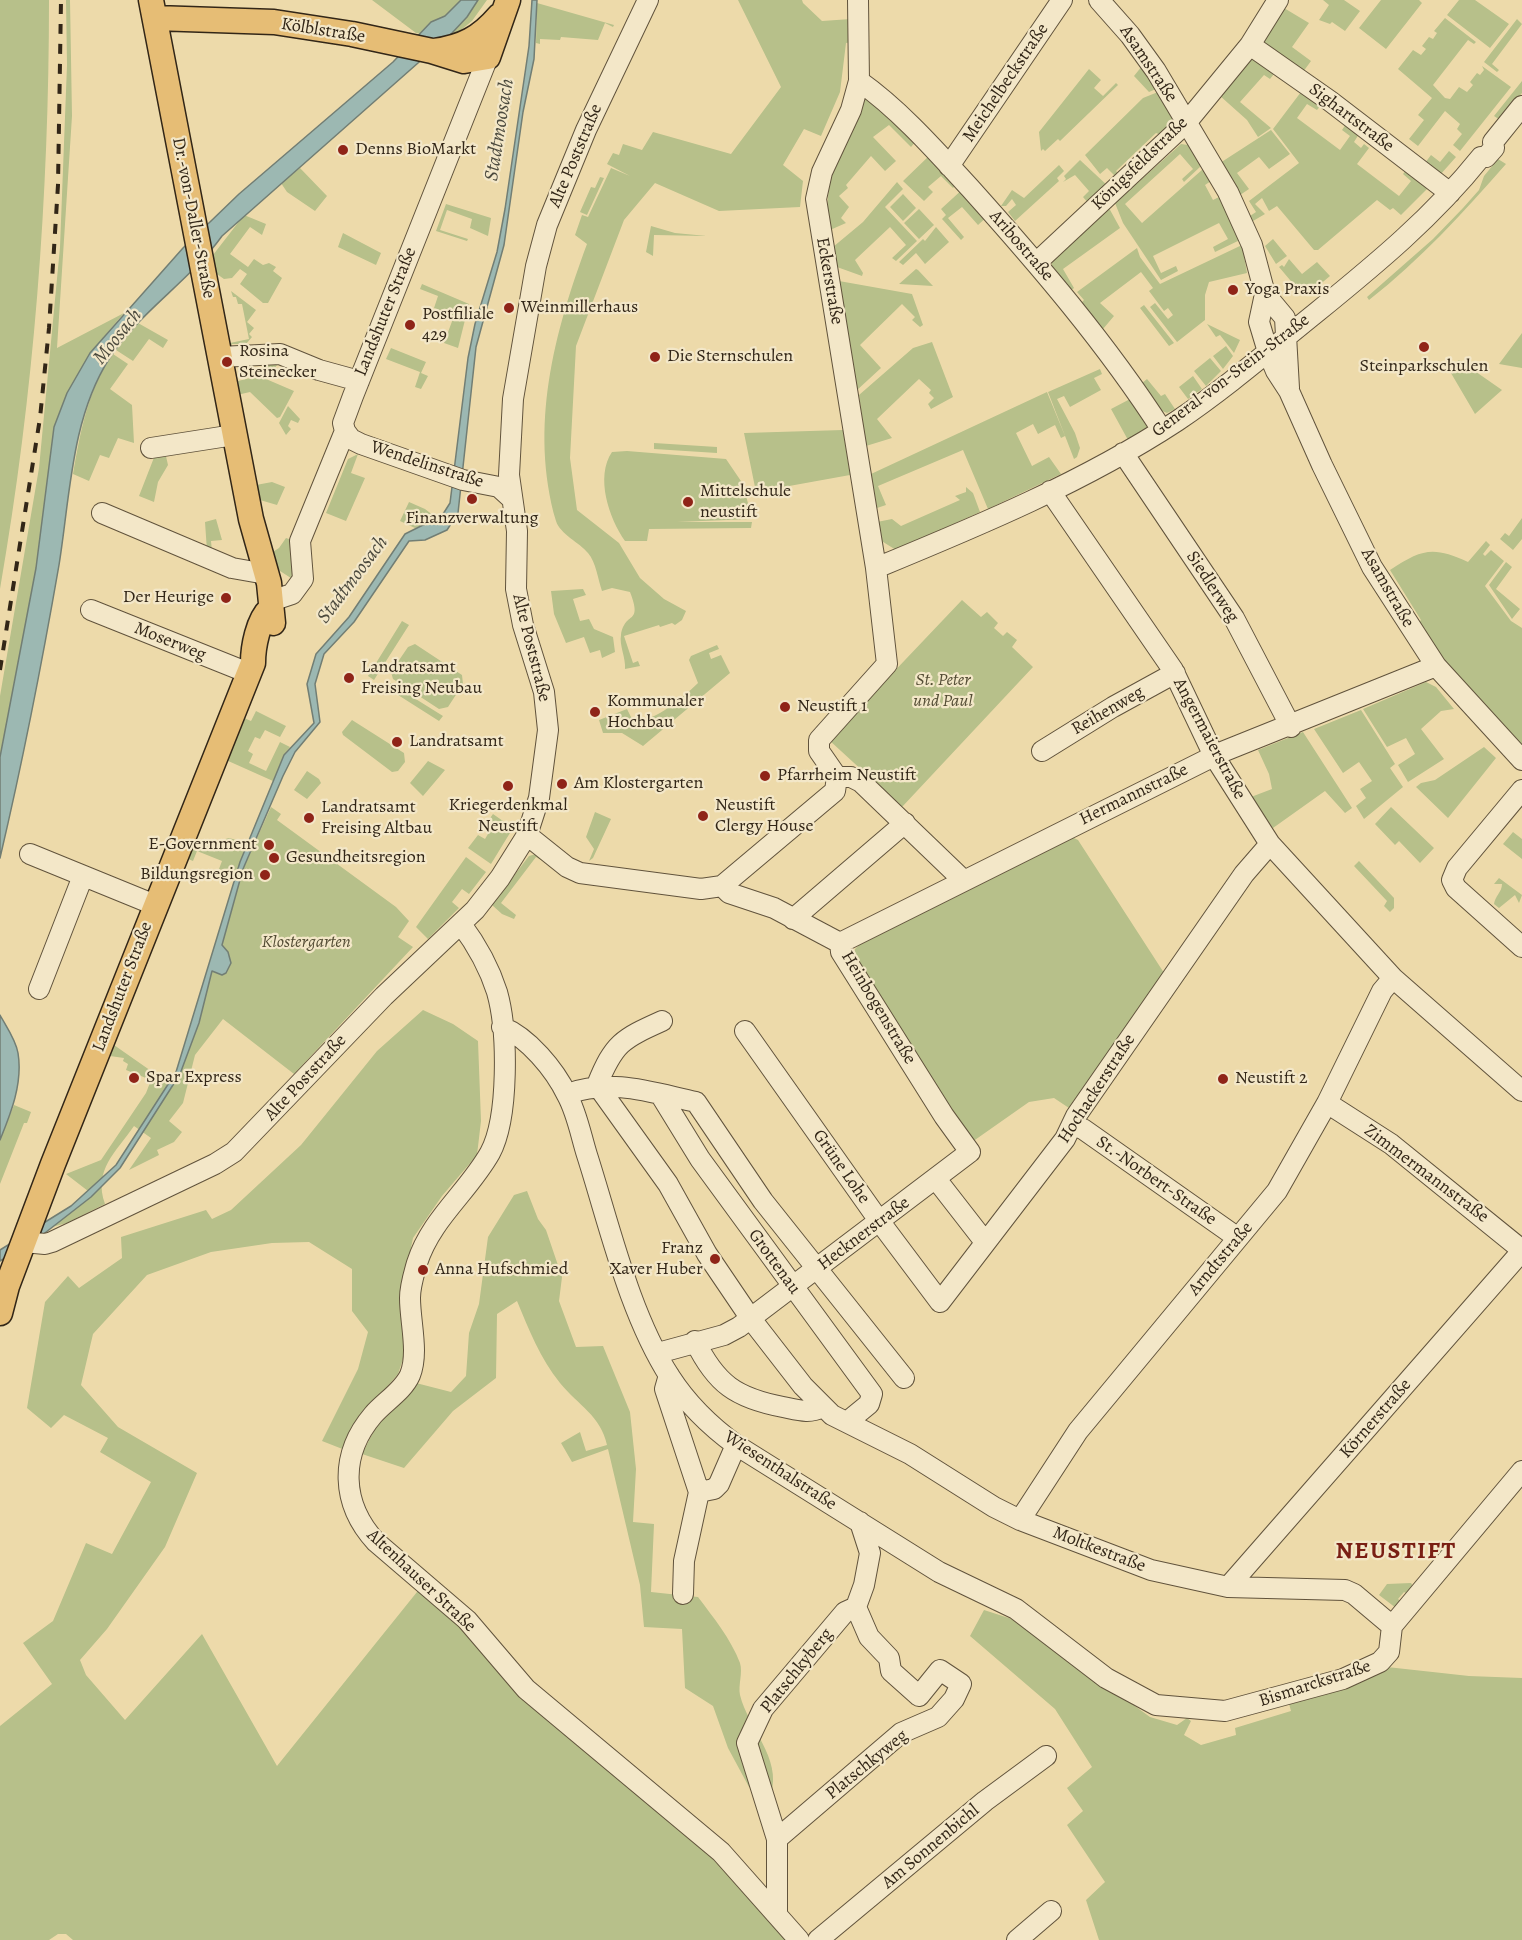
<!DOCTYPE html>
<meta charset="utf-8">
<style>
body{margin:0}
canvas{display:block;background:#eddaaa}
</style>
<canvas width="1522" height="1940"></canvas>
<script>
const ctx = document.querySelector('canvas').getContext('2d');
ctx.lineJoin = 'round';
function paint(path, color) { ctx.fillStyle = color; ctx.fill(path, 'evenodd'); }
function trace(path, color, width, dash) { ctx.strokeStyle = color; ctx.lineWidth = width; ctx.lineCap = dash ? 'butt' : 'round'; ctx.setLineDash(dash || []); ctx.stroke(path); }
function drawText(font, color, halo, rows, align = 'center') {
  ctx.font = font + ' Alegreya,serif'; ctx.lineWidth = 4.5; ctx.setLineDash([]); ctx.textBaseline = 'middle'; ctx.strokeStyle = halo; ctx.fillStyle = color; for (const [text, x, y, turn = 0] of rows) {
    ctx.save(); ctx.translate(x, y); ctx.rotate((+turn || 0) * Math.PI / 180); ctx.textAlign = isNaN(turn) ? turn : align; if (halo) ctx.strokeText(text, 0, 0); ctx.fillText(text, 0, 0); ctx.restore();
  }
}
paint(new Path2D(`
 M0 0H49C49 197 34 395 0 589Z
 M66 0H70L72 116 57 348 124 313 90 353 54 427 36 568 0 757V696L39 468 60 247 67 65Z
 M372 0H487L472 21 451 38 416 33Z
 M738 0H802L803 3 822 21 851 19 852 42 846 43 840 92 821 136 804 129 783 165 803 181 800 207 719 211 655 183 624 220 576 346 570 458 577 510 619 543 640 578 664 599 686 611 682 620 675 625 672 623 660 627 659 625 624 636 633 663 638 661 640 666 625 669C626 658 619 645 621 635 625 610 643 626 630 592L612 588 602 591C598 580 596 562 588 553 580 543 560 534 556 521 529 427 554 333 587 244L575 235 582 215 588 217 611 168 630 176 607 164 613 153 619 155 623 144 642 150 653 132 731 154 781 87Z
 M1323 0H1344L1360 11 1345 31 1332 22 1330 24 1319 20 1329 5Z
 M1381 0H1419L1422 3 1386 49 1359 28Z
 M1459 0H1475L1509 24 1490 48 1447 15Z
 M537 3 614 25 613 27 605 23 598 40 561 37 560 40 540 39V44L536 43Z
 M1284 8 1309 23 1292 47 1311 61 1303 72 1262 43Z
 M1445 18 1476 42 1474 44 1468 40 1433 85 1445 98 1450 99 1459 87 1467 92 1473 85 1470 82 1477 73 1480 75 1484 70 1482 66 1511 87 1460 151 1453 145 1462 134 1457 129 1460 124 1445 111 1418 146 1409 139 1424 120 1418 115 1432 98 1398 69 1413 50 1421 55 1426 49 1422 46 1429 37 1433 39 1437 33 1434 31Z
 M1517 19 1522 24 1492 64 1499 70 1497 72 1484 62Z
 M1253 53 1277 70 1270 79 1264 75 1240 102 1271 128 1258 137 1247 120 1219 95Z
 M1142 66 1156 89 1149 92 1134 76Z
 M1089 69 1101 80 1094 88 1103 96 1116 83 1118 85 1060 141 1058 139 1045 151 1043 149 1041 151 1039 132Z
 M1522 81V93L1500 120 1494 116Z
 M1304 88 1323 103 1317 110 1307 104 1297 118 1340 150 1350 136 1342 130 1346 124 1359 134 1354 142 1361 148 1364 144 1369 148 1357 164 1399 196 1411 181 1403 174 1407 169 1429 187 1401 215 1393 208 1390 210 1377 200 1318 250H1314L1277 206 1269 211 1262 198 1255 204 1265 214 1253 221 1250 216 1256 212 1249 201 1299 163 1273 129Z
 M1158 92 1173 118 1171 127 1164 136 1156 133 1116 171 1121 176 1118 179 1107 168 1100 174 1085 155 1143 98Z
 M869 95 917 140 911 147 889 125 873 137 896 161 885 171 871 156 846 185 848 188 839 196 849 207 841 218 846 223 830 230C820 176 845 147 864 100Z
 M1271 130 1290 154 1269 169 1259 157 1237 173 1249 189 1240 195 1220 163Z
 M1181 144 1188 145 1201 166 1184 182 1182 179 1193 169 1180 154 1125 204 1142 223 1203 169 1211 181 1205 185 1213 200 1219 197 1240 240 1215 252 1213 247 1228 239 1219 223 1153 256 1161 273 1176 266 1178 271 1161 280 1123 223 1115 203Z
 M1449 151 1456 157 1440 175 1425 163 1431 155 1440 162Z
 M931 154 959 181 953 188 941 176 928 187 933 192 924 201 903 181Z
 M1498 159 1506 164C1463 213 1420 260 1369 300L1367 297 1433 239 1463 208 1479 190 1484 176Z
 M1080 160 1109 187 1089 204 1083 197 1089 191 1075 175 1063 182 1066 179 1064 176Z
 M1059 165 1064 171 1057 178 1059 181 1015 221 1008 212 1016 205 1012 199 1006 206H1001L1012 190 1024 198Z
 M300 168 327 196 315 211 287 192 281 183Z
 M600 177 604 178 587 215 580 212 591 187 595 188Z
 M897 182 903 189 885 207 917 241 896 261 892 258 906 245 890 227 855 260 863 273 862 276 837 267 833 247 863 222Z
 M965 187 989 215 978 225 962 207 948 218 964 237 961 240 942 219 946 215 941 209Z
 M903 194 916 208 903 221 890 207Z
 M446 204 491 218 488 236 470 228 472 219 447 210 440 230 468 239 467 241 436 231Z
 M1109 208 1120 228 1063 269 1074 288 1069 292 1053 270 1051 261Z
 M919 209 934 225 919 239 904 223Z
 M244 215 266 224 262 235 250 227 230 254 248 267 254 259 263 265 269 263 276 267 273 271 282 278 268 303H263L240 284 247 274 240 269 232 278 224 279 214 272 213 255Z
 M651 226 675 233 707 236 654 235 653 256 646 252Z
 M936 227 949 242 925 264 916 253 903 265 899 262 923 239 925 241Z
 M343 233 381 253 376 265 338 247Z
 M1273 239 1287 256 1276 264 1265 246Z
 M1242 245 1247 273 1209 282 1205 295V320L1177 342 1150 307 1155 303 1168 319 1173 315 1168 308 1164 311 1149 291 1153 288 1141 272 1100 303 1114 316 1103 329 1081 303 1084 300 1077 292 1137 248 1140 257 1160 284Z
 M1289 259 1302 274 1317 262 1330 276 1311 292 1301 293 1279 267 1282 265 1284 267Z
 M916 269 918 270 933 286 899 284Z
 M839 281 912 294 923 325 920 327 912 320 915 317 902 304 860 345 881 368 856 391Z
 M422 284 469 304 458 348 444 343 454 316 434 308 438 296 420 289Z
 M231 291 256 310 247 322 254 328 249 334 252 337 246 344H232L230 348 227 345 230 343 249 339 242 304H238L236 297H233Z
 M1144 305 1174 343 1169 346 1140 308Z
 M138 323 168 340 163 348 149 339 133 361 116 350Z
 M1207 324 1240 340 1234 353 1220 335 1216 337Z
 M1522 333V368L1499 364Z
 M932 342 953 397 931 409 928 404 934 398 929 393 931 390 919 379 877 419 892 438 866 446 859 395 913 348Z
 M1226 346 1233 356 1223 369 1213 356Z
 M391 348 426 362 421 373 428 376 421 389 415 387 420 372 386 359Z
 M113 354 128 364 110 389 132 405 134 443 118 438 109 458 100 455 89 481 73 474C80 433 88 389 113 354Z
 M1210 358 1221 371 1206 386 1194 371Z
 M263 359 281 360 266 379 294 391 280 417 277 418 250 392 237 395 234 382 258 376 265 369Z
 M1459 360 1502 390 1475 414 1448 368Z
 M1100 369 1102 374 1094 378 1101 390 1070 407 1064 396 1057 399 1075 433 1080 448 1077 457 1074 459 1048 392Z
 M1193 376 1202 389 1188 399 1179 387Z
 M1147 379 1161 396 1165 394 1175 409 1167 413 1160 410 1141 384Z
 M1047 392 1065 436 1061 438 1055 425 1038 434 1033 424 1016 433 1032 466 1049 457 1061 474 988 509 963 450 878 486 886 505 877 508 871 474Z
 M1132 398 1148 423V428L1128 440 1111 409Z
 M288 406 300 419 298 423 291 420 288 426 291 429 286 435 279 423Z
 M843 430 850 475 756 492 744 433Z
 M654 443 717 447V453L654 449Z
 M627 451 726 459 743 484 752 519 677 522H752L751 528 649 529 647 541H625C609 518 595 477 612 452Z
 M165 452 168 465 158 482 154 502 139 496 155 455Z
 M358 454 351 473 365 478 346 521 326 513 348 459Z
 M272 482 285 487 277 505 260 500 256 485Z
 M966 487 973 493 980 512 896 550 880 540 877 522 892 519 901 526 960 500 955 496 966 492Z
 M409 502 425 509 434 516 429 525 415 528 400 521Z
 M1522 518V539L1513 550 1500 539 1505 533 1509 536Z
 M216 519 222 540 211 541 212 551H207L205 522Z
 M286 538 295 541 294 580 280 571 271 553 279 548Z
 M1486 541 1490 545 1483 554 1485 556 1491 550 1504 561 1485 586 1511 621 1522 628V746L1437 657V649L1419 622 1421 620 1390 570C1422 549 1433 546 1468 562Z
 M1506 562 1512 567 1496 589 1520 609 1512 619 1489 585Z
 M583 589 586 595 573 599 580 621 589 619 594 629 613 637 615 652 602 658 600 650 590 653 584 637 566 643 554 614 551 591Z
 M962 600 981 617 987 612 998 623 994 628 1003 636 1007 632 1017 640 1012 647 1033 667 902 807 829 740Z
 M402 621 409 625 374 680 368 676Z
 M415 644 462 675 463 684 448 707 439 709 393 679 391 672 408 647Z
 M717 645 719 649 709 653 711 659 721 655 730 673 643 746 622 733H603L599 720 627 709 634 723C659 718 680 700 698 683L689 660 691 656Z
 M1426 682 1436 687 1454 709 1441 711 1421 729 1444 759 1408 782 1398 765 1415 754 1406 738 1387 747 1363 709Z
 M390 683 443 716 439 721 387 688Z
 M1361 710 1395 764 1390 768 1403 787 1364 819 1356 806 1366 798 1360 789 1372 781 1359 762 1343 773 1314 729Z
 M256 711 286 726 280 737 265 730 260 739 255 737 248 751 253 754 249 763 266 771 280 742 290 747 284 755 273 781 226 760 244 718 251 721Z
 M352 720 404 753 405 762 398 771 392 772 343 735 342 732Z
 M1303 732 1352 808 1345 813 1325 791 1273 828 1251 797 1272 789 1269 774 1258 750Z
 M1484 747 1496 758 1448 818 1416 787 1421 783 1435 780Z
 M428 761 445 770 423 796 410 783Z
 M307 771 319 779 321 783 307 799 294 790Z
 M271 807 281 814 277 820 396 907 409 921 398 937 413 947 294 1074 223 1019 195 1055 183 1103 169 1121 182 1132 174 1142 157 1150 159 1155 129 1170 151 1138 134 1126C116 1152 93 1170 105 1204L67 1223 52 1227 91 1197 88 1191 66 1174 101 1160 146 1093 151 1080 126 1070 128 1064 123 1061 124 1058 110 1056 114 1045 154 1073 170 1080 176 1072 180 1073 199 1023 209 979 222 945 243 869Z
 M1391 807 1434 848 1420 863 1399 841 1395 845 1375 824Z
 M595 812 611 819 593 858 589 861 594 849 586 837Z
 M493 814 513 828 491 864 468 848 478 835 485 839 491 829 485 825Z
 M1513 832 1522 839V859L1503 844Z
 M1070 836 1078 840 1166 976 1072 1110 1054 1098 1029 1102 972 1142 853 957 855 949 862 942Z
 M229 838 248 843 233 881 225 878 227 873 219 869 222 861 197 851 193 861 188 859 192 849Z
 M536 854 550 865 536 857 501 903 516 915 514 919 502 914 492 905 493 903 529 856Z
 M466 857 486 872 469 894 462 889 452 902 459 908 428 939 416 927Z
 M1359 861 1394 898V908L1390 912 1384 906 1387 901 1354 866Z
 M1499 878 1522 895 1519 903 1515 895 1499 908 1494 904C1495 896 1502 892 1502 884H1494Z
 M423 1010 453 1024 478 1041 481 1121 477 1155 442 1196 413 1238 403 1286 407 1347 398 1374 360 1419 345 1450 322 1441 358 1369 368 1332 352 1311V1269L309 1242 272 1243 211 1252 147 1275 93 1334 81 1385 118 1427 197 1473 165 1547 107 1629 80 1660 86 1675 125 1720 202 1634 277 1766 421 1587 681 1822 791 1940H73L66 1934H58L49 1940H0V1726L52 1684 23 1643 53 1621 86 1543 112 1554 151 1482 100 1452 108 1438 64 1415 51 1428 27 1408 45 1302 68 1276 79 1288 122 1258 121 1237 206 1210 212 1219 231 1210 301 1145 377 1051Z
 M14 1105 31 1112 27 1123H24L0 1184V1140Z
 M527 1191 538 1219 546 1230 562 1277 559 1301 576 1347 603 1346 630 1412 636 1469 633 1522 654 1524 651 1592 698 1597C713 1617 731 1639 740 1663 743 1673 738 1685 740 1695 748 1728 782 1758 771 1794L749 1787 728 1748 713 1706 685 1688 682 1629 644 1627 640 1585 608 1449 572 1462 561 1443 580 1432 586 1451 607 1445C601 1416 578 1405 560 1383 540 1358 529 1330 517 1301L497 1314 496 1378 453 1411 404 1468 362 1454 381 1417 416 1383 451 1392 466 1376 469 1333 479 1304 488 1237 514 1195Z
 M1411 1583 1413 1586 1407 1594 1404 1592 1398 1599 1402 1602 1396 1608 1379 1595 1387 1584Z
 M984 1610 1018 1621 1150 1717 1177 1725 1187 1718 1191 1721 1184 1735 1201 1745 1236 1735 1235 1728 1291 1711 1288 1700 1387 1667 1469 1676 1522 1678V1940H1099L1086 1900 1105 1882 1067 1825 1083 1811 1067 1788 1092 1767 1055 1709 970 1636Z`), '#b7c08a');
const water = new Path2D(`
 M461 0H478L467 17 452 33 222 236C189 282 139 312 109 359 71 419 70 497 59 565 42 663 23 760 0 858V757L36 568 54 427 67 393 90 353 183 248 239 194 393 62 431 22 445 16Z
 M532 0H537L534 59 523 112 504 245 476 347 458 513 447 530 425 540 409 541 354 622 324 654 315 684 320 722 295 752 283 776 243 869 222 945 228 952 231 963 226 973 222 975 212 971 199 1023 180 1074 120 1168 91 1197 41 1236 0 1261V1250L71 1206 116 1165 176 1072 240 862 284 755 314 723 307 684 316 654 349 617 405 534 423 525 438 522 450 503 468 358 475 324 497 252 505 209 529 46Z
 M0 1015C6 1026 16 1040 18 1053 23 1083 11 1113 0 1140Z`);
paint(water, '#9cb8b2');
trace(water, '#727e74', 1.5);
const minor = new Path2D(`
 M1099 0 1130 35 1156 71 1228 192 1252 245 1265 294 1259 322 1268 352 1276 371 1289 391 1322 465 1372 567 1436 666 1522 760
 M1250 45 1330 101 1450 193
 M859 81C900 110 936 151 970 188 1039 265 1106 343 1162 430
 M949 166 1062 0
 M1036 263 1186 123 1250 45 1278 0
 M1265 294 1285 318 1289 388
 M220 357 280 354 319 370 359 381
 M345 431 351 439 361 444 463 480 499 487 510 497
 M151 448 234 435
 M1123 453 1234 618 1291 727
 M1050 491 1173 670 1214 756 1270 844 1393 978 1522 1091
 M102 513 232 568 266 574
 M876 568C978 526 1084 482 1177 421 1226 388 1271 349 1317 312 1376 264 1433 217 1481 157H1486L1494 148 1493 142 1522 106
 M271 601 292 594 303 579 300 541 345 431 343 423 353 396 488 57
 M91 610 241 670 250 671
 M1042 751 1113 707 1175 673
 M837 777H851L861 782 963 880
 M1522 790 1457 868 1452 880 1456 888 1522 947
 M527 835 567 867 580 873 701 889 722 886 835 791 837 777 819 751V740L887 664 876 568 816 199 822 172 851 110 859 81 858 0
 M30 854 155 905
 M722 886 729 893 774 908 840 943
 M793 919 905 823
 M461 924C476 944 489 967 497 992 508 1031 509 1118 490 1153 468 1192 431 1219 417 1263 414 1274 410 1286 410 1298 410 1322 419 1353 410 1375 403 1391 384 1402 373 1415 339 1455 341 1504 376 1542L467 1620 526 1689 721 1852 799 1940
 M840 943 1222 752 1436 666
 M39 989 83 876
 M502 1027C528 1037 555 1070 567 1095 577 1113 581 1136 587 1155 610 1227 629 1313 670 1377 688 1405 710 1426 736 1445L939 1572 1016 1609 1106 1678 1156 1705 1225 1711 1343 1679 1380 1662 1389 1652 1392 1626 1522 1471
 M745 1031 880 1222 940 1302 1065 1139 1076 1116 1244 874 1270 844
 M597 1085 668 1184 707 1254 751 1319 803 1386 832 1415 910 1454 994 1507 1020 1520 1151 1570 1228 1587 1345 1590 1354 1594 1392 1626
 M597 1085C614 1043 622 1039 662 1021
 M567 1094C612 1078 650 1092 696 1102L763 1201 904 1378
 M660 1094 700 1159 872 1394 869 1404 847 1422
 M1327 1103 1391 1144 1522 1250
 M1073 1126 1083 1129 1238 1238
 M936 1179 985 1242
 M24 1242 45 1244 52 1242 215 1164 234 1152 384 996 475 910 500 878 527 835 539 798 548 730 544 692 523 625 516 589 517 531 509 475 513 399 536 266 547 225 586 130 648 0
 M695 1341C716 1384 736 1398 783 1407 798 1410 809 1414 823 1407
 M658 1353 724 1335 739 1327 970 1152 944 1116 841 952 840 943
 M669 1375 665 1389 699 1492 684 1561 683 1594
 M699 1492 714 1489 719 1484 736 1445
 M1020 1520 1078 1431 1277 1191 1327 1103 1382 991 1393 978
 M1228 1587 1522 1251
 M777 1839 901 1733 938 1717 954 1699 961 1684 940 1670 919 1696 891 1671 889 1658 869 1637 856 1607 864 1585 870 1553 860 1522
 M777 1914V1839L747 1743 763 1709 845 1612 856 1607
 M818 1940 985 1801 1046 1756
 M1017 1940 1051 1911`);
const major = new Path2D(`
 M151 0 251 519 269 583 273 623
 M155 18 274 22 352 34 432 51 464 61 488 57 508 0
 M434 51C463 47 480 38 499 16
 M0 1313 7 1286 53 1164 253 663C253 647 258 620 270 609`);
trace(minor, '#61533c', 22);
trace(major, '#322617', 27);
trace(minor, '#f3e7c8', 20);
trace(major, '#e6bd75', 24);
trace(new Path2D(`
 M0 670 40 418 49 328 58 185 61 0`), '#322617', 4, [10, 10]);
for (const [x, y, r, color] of [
 [343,150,6,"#8f2418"],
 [1233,290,6,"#8f2418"],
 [509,308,6,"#8f2418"],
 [410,325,6,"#8f2418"],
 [1424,347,6,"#8f2418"],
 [655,357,6,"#8f2418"],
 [227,362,6,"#8f2418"],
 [472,499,6,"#8f2418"],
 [688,502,6,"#8f2418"],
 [226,598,6,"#8f2418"],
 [349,678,6,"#8f2418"],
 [785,707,6,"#8f2418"],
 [595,712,6,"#8f2418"],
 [397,742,6,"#8f2418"],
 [765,776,6,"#8f2418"],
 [562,784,6,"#8f2418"],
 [508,786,6,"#8f2418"],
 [703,816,6,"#8f2418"],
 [309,818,6,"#8f2418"],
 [269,845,6,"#8f2418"],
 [274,858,6,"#8f2418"],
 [265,875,6,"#8f2418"],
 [134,1078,6,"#8f2418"],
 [1223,1079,6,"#8f2418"],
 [715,1259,6,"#8f2418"],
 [423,1270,6,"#8f2418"]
]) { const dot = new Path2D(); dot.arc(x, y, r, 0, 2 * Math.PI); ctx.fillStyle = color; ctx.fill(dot); trace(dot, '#f3e7c8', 2); }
drawText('18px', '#322617', '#f3e7c8', [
 ["Kölblstraße",323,31,9],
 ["Asamstraße",1148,64,56],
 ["Meichelbeckstraße",1006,83,-56],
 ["Sighartstraße",1351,118,37],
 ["Alte Poststraße",576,156,-67],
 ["Königsfeldstraße",1140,164,-44],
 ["Dr.-von-Daller-Straße",193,218,79],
 ["Aribostraße",1021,246,49],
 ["Eckerstraße",829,281,80],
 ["Landshuter Straße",386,312,-68],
 ["General-von-Stein-Straße",1231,376,-37],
 ["Wendelinstraße",427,465,18],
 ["Siedlerweg",1212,587,57],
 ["Asamstraße",1387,588,60],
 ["Moserweg",170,642,22],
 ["Alte Poststraße",531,648,76],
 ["Reihenweg",1108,711,-30],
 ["Angermaierstraße",1209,739,62],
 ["Hermannstraße",1134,795,-26],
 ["Landshuter Straße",123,987,-69],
 ["Heinbogenstraße",878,1008,59],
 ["Alte Poststraße",306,1078,-47],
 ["Hochackerstraße",1097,1089,-57],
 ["Grüne Lohe",841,1167,55],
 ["Zimmermannstraße",1426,1174,37],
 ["St.-Norbert-Straße",1156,1181,35],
 ["Hecknerstraße",864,1234,-37],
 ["Arndtstraße",1221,1259,-50],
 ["Grottenau",774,1262,54],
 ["Körnerstraße",1376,1419,-49],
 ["Wiesenthalstraße",780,1471,33],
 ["Moltkestraße",1099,1550,21],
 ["Altenhauser Straße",421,1581,43],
 ["Platschkyberg",797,1671,-51],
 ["Bismarckstraße",1315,1684,-18],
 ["Platschkyweg",867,1765,-39],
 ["Am Sonnenbichl",931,1847,-40]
]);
drawText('18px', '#322617', '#f3e7c8', [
 ["Denns BioMarkt",355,150],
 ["Yoga Praxis",1245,290],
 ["Weinmillerhaus",521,308],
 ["Postfiliale",422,315],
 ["429",422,336],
 ["Rosina",239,352],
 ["Steinecker",239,373],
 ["Die Sternschulen",667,357],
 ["Steinparkschulen",1424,367,"center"],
 ["Mittelschule",700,492],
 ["neustift",700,513],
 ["Finanzverwaltung",472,519,"center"],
 ["Der Heurige",214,598,"right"],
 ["Landratsamt",361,668],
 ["Freising Neubau",361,689],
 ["Kommunaler",607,702],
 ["Hochbau",607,723],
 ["Neustift 1",797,707],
 ["Landratsamt",409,742],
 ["Pfarrheim Neustift",777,776],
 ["Am Klostergarten",574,784],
 ["Kriegerdenkmal",508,806,"center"],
 ["Neustift",508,827,"center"],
 ["Neustift",715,806],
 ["Clergy House",715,827],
 ["Landratsamt",321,808],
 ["Freising Altbau",321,829],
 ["E-Government",257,845,"right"],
 ["Gesundheitsregion",286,858],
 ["Bildungsregion",253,875,"right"],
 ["Spar Express",146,1078],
 ["Neustift 2",1235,1079],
 ["Franz",703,1249,"right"],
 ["Xaver Huber",703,1270,"right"],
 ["Anna Hufschmied",435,1270]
], 'left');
drawText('italic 18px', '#534c34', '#f3e7c8', [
 ["St. Peter",943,681],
 ["und Paul",943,702],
 ["Klostergarten",306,943]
]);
drawText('italic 20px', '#4c4a3e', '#f3e7c8', [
 ["Stadtmoosach",500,130,-81],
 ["Moosach",118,337,-51],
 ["Stadtmoosach",353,580,-53]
]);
ctx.letterSpacing = '1.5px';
drawText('bold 24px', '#7a1f14', '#f3e7c8', [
 ["NEUSTIFT",1396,1552]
]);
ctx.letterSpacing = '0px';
</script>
